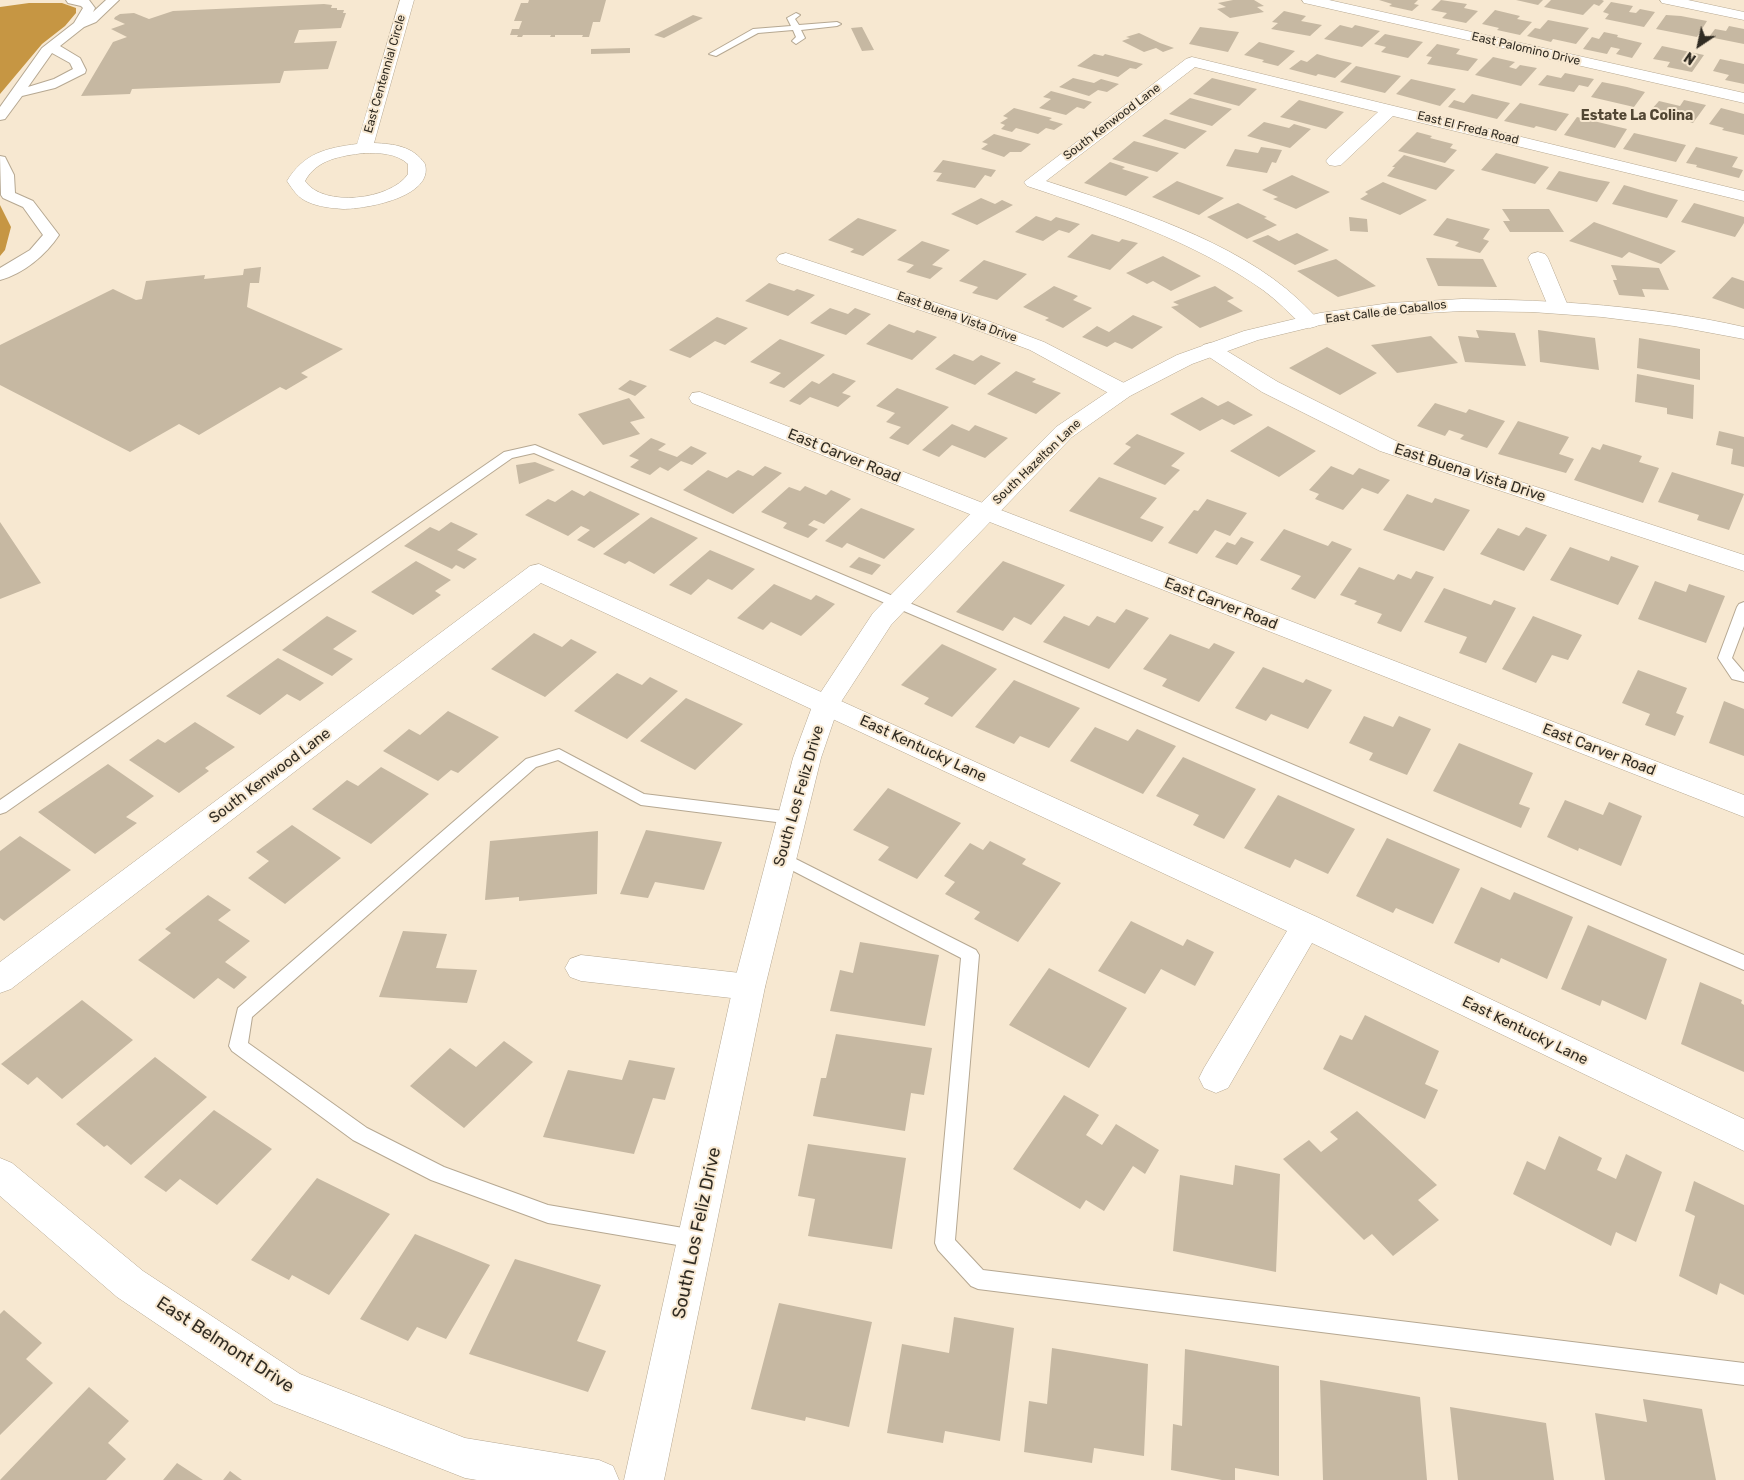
<!DOCTYPE html>
<style>
body{margin:0}
#map{position:relative;width:1744px;height:1480px;overflow:hidden;background:#f7e8d1;font-family:Rubik,sans-serif}
canvas{display:block}
.north{position:absolute;left:1674px;top:20px;width:50px;height:50px;-webkit-text-stroke:4px #f7e8d1;paint-order:stroke;rotate:214deg;font-size:14px;font-weight:700;line-height:20px;text-align:center;color:#312c23}
.north::after{content:'';display:block;margin:auto;width:18px;height:22px;background:#312c23;clip-path:polygon(50% 0,100% 100%,50% 72%,0 100%)}
</style>
<div id="map">
<canvas width="1744" height="1480"></canvas>
<div class="north">N</div>
</div>
<script>
const ctx = document.querySelector('canvas').getContext('2d');
ctx.lineJoin = 'round';
function paint(path, color) { ctx.fillStyle = color; ctx.fill(path, 'evenodd'); }
function trace(path, color, width, dash) { ctx.strokeStyle = color; ctx.lineWidth = width; ctx.lineCap = dash ? 'butt' : 'round'; ctx.setLineDash(dash || []); ctx.stroke(path); }
function drawText(font, color, halo, rows, align = 'center') {
  ctx.font = font + ' Rubik,sans-serif'; ctx.lineWidth = 4; ctx.setLineDash([]); ctx.textBaseline = 'middle'; ctx.strokeStyle = halo; ctx.fillStyle = color; for (const [text, x, y, turn = 0] of rows) {
    ctx.save(); ctx.translate(x, y); ctx.rotate((+turn || 0) * Math.PI / 180); ctx.textAlign = isNaN(turn) ? turn : align; if (halo) ctx.strokeText(text, 0, 0); ctx.fillText(text, 0, 0); ctx.restore();
  }
}
paint(new Path2D(`
 M29 3H62L76 8V13L65 26 42 44 0 94V7Z
 M0 205 11 227 5 250 0 256Z`), '#c69643');
paint(new Path2D(`
 M529 0H606L600 22H593L589 37H582L583 35H555V37H550L551 35H523L522 37H517L518 35H510L512 29H519L522 21H514L521 3H528Z
 M1233 0H1254L1264 6 1257 7 1264 12 1230 18 1217 9 1226 7 1218 3Z
 M1379 0H1418L1414 4 1419 5 1412 11 1389 6 1392 4Z
 M1441 0 1467 4 1464 8 1478 11 1466 23 1442 18 1447 13 1431 10Z
 M1516 0H1543L1538 5Z
 M1551 0H1602L1604 1 1599 6 1594 4 1583 15 1544 7Z
 M1611 2 1633 6 1629 12 1636 13 1640 9 1655 12 1644 27 1605 19 1609 14 1603 12Z
 M324 4 332 5 331 8H337V10H344L343 13H346L341 28 299 30 294 43 337 41 328 69 284 71 280 83 132 89 130 94 81 96 113 42 127 37 111 29 125 24 114 19 115 17 120 14 134 13 149 19 173 11Z
 M1495 10 1520 16 1517 19 1532 22 1520 35 1497 30 1499 28 1482 24Z
 M1284 11 1306 16 1301 21 1322 25 1310 36 1271 29 1278 23 1272 22Z
 M693 15 703 18 664 38 654 35Z
 M1666 15 1681 16 1707 21 1697 37 1656 29Z
 M1548 20 1589 28 1576 44 1553 39 1551 42 1527 36 1535 28 1540 29Z
 M1340 25 1352 28 1355 25 1380 31 1362 47 1324 39Z
 M1729 26 1744 29V44L1709 37 1715 29 1726 31Z
 M862 27 874 50 862 51 851 28Z
 M1200 27 1239 32 1228 52 1189 44Z
 M1604 32 1618 35 1617 37 1642 43 1632 58 1616 54 1620 49 1611 47 1607 54 1583 49 1592 37 1599 39Z
 M1139 33 1160 43 1174 48 1163 52 1156 48 1144 52 1122 41 1130 38 1126 37Z
 M1385 34 1423 42 1408 58 1381 52 1386 47 1374 44Z
 M1259 42 1295 51 1278 66 1262 62 1264 60 1244 55Z
 M1437 44 1460 49 1456 54 1478 59 1468 71 1427 64 1432 57 1426 56Z
 M1662 46 1704 55 1692 72 1667 67 1670 62 1653 59Z
 M630 48V53L591 54V49Z
 M1094 54 1103 56 1105 54 1143 64 1136 69 1130 68 1118 77 1077 66Z
 M1317 54 1331 58 1352 63 1335 78 1318 74 1316 76 1289 69 1301 60 1307 62Z
 M1493 57 1515 62 1509 67 1516 69 1520 65 1537 68 1521 86 1475 75Z
 M1720 59 1744 64V84L1725 80 1729 75 1713 71Z
 M1356 66 1401 76 1385 93 1340 82Z
 M1565 73 1594 79 1588 87 1579 85 1574 92 1538 85 1547 75 1561 78Z
 M1073 78 1094 83 1101 79 1119 84 1107 92 1098 90 1089 96 1059 87Z
 M1212 78 1257 89 1239 106 1193 94Z
 M1411 79 1456 89 1440 106 1396 94Z
 M1602 82 1627 87 1645 92 1634 107 1591 97Z
 M1051 91 1092 102 1084 109 1077 107 1066 115 1039 108 1051 99 1043 97Z
 M1472 94 1510 103 1497 119 1448 107 1454 100 1464 103Z
 M1190 98 1232 109 1212 126 1169 114Z
 M1299 100 1344 112 1326 129 1280 117Z
 M1684 100 1706 105 1693 123 1651 110 1659 101 1680 106Z
 M1520 103 1569 114 1556 131 1536 126 1534 128 1504 121Z
 M1014 108 1052 118 1049 120 1063 124 1054 130 1046 128 1038 134 1016 128 1012 132 1001 129 1005 125 1000 123 1008 118 1003 116Z
 M1721 108 1744 114V135L1722 130 1724 128 1709 124Z
 M1577 117 1627 129 1615 148 1564 135Z
 M1165 119 1207 131 1185 149 1142 136Z
 M1264 122 1289 128 1294 124 1311 129 1290 148 1247 136Z
 M1417 132 1432 136 1430 138 1453 144 1450 148 1457 150 1445 163 1398 151Z
 M1634 133 1686 145 1676 162 1623 149Z
 M994 134 1031 144 1021 152H1010L1004 157 981 149 988 144 982 142Z
 M1134 141 1179 153 1157 172 1112 159Z
 M1261 147 1282 150 1276 163 1272 162 1267 173 1226 166 1235 149 1258 153Z
 M1696 147 1738 157 1732 167 1743 170 1739 178 1696 167 1697 165 1686 163Z
 M1496 153 1519 159 1549 167 1535 184 1481 170Z
 M1404 155 1455 170 1436 190 1387 176 1395 167H1392Z
 M943 160 996 170 991 177 985 175 975 188 936 181 942 173 933 172Z
 M1110 162 1125 167 1122 169 1149 177 1126 196 1084 183Z
 M1559 171 1589 178 1610 182 1597 202 1546 189Z
 M1292 175 1330 192 1296 209 1273 199 1278 197 1262 190Z
 M1177 181 1224 198 1199 215 1152 197Z
 M1383 182 1427 200 1400 215 1360 199 1368 194 1365 192Z
 M1624 185 1648 192 1678 200 1667 218 1612 204Z
 M981 198 995 204 1002 200 1013 205 977 225 951 214Z
 M1238 203 1267 217 1264 218 1277 225 1247 239 1207 217Z
 M1694 203 1744 217V223L1735 237 1681 222Z
 M1502 209H1549L1564 232H1510L1503 221H1510Z
 M1036 216 1051 221 1056 217 1080 224 1069 233 1059 230 1043 241 1015 232Z
 M1349 217 1367 219 1368 232 1350 231Z
 M858 218 897 230 863 256 850 252 854 249 828 240Z
 M1447 218 1490 229 1483 239 1489 241 1480 253 1455 246 1459 242 1433 235Z
 M1594 222 1676 251 1661 264 1629 252 1622 258 1569 241Z
 M1297 233 1329 250 1295 265 1252 241 1268 235 1279 241Z
 M1092 234 1119 242 1122 239 1138 243 1110 270 1067 257Z
 M922 241 950 250 932 265 943 268 930 279 906 272 914 265 897 260Z
 M1163 256 1201 276 1171 291 1153 281 1147 284 1126 273Z
 M1426 258 1483 259 1497 287 1438 286Z
 M1336 259 1376 286 1338 297 1297 271Z
 M984 260 1027 274 997 300 972 293 978 287 959 281Z
 M1611 265 1659 268 1669 290 1642 289 1645 297 1619 295 1613 280H1617Z
 M261 267 259 283H250L247 307 343 349 301 373 308 377 286 390 280 387 199 435 179 424 130 452 0 385V345L113 289 136 300 142 299 146 281 205 275 204 279 243 275 244 269Z
 M1732 277 1744 281V309L1712 298Z
 M769 283 794 291 797 289 815 295 788 316 745 301Z
 M1054 286 1078 296 1073 300 1092 308 1063 328 1045 320 1049 318 1023 307Z
 M1215 286 1234 298 1227 301 1243 311 1200 328 1171 307 1179 305 1173 302Z
 M830 308 848 314 855 308 871 314 846 335 810 323Z
 M1133 315 1163 327 1132 349 1115 342 1107 347 1082 337 1097 326 1109 332Z
 M717 317 748 328 725 345 715 341 690 358 669 350Z
 M889 324 914 333 917 330 937 337 912 360 866 344Z
 M1476 330 1515 333 1526 366 1465 362 1458 336 1479 338Z
 M1538 330 1595 338 1599 370 1540 362Z
 M1431 336 1458 363 1397 373 1371 345Z
 M1639 338 1700 349V380L1637 368Z
 M780 339 825 355 784 388 769 383 781 373 750 362Z
 M1327 347 1377 373 1340 395 1289 368Z
 M954 354 973 361 981 355 1001 363 975 385 935 369Z
 M1016 371 1036 379 1032 382 1061 393 1036 414 987 394Z
 M833 373 856 381 842 393 851 396 838 407 810 397 800 405 789 401 812 381 819 384Z
 M1637 374 1694 385 1693 419 1667 414V408L1635 402Z
 M630 380 647 386 635 396 618 389Z
 M897 388 949 407 908 445 889 438 901 427 886 422 895 413 876 406Z
 M1202 397 1218 406 1228 401 1253 415 1234 425 1222 419 1200 431 1170 414Z
 M629 398 645 418 630 422 640 434 603 445 578 414Z
 M1435 403 1466 413 1469 409 1505 421 1487 448 1460 439 1464 435 1449 430 1445 436 1417 426Z
 M1518 421 1569 437 1559 454 1574 459 1566 473 1498 454Z
 M952 424 969 431 975 425 1008 438 985 458 952 445 939 457 922 450Z
 M1268 426 1316 451 1279 477 1230 451Z
 M1719 431 1744 437V467L1731 464 1733 449 1716 445Z
 M1137 434 1185 453 1171 466 1180 470 1165 485 1113 464 1131 447 1125 444Z
 M651 438 666 444 658 450 677 457 691 446 707 453 692 465 681 461 668 471 660 467 650 475 630 467 639 460 629 456Z
 M1603 444 1642 456 1639 462 1659 468 1643 503 1574 480 1592 447 1600 450Z
 M535 462 555 470 519 484 516 465Z
 M765 466 782 473 733 514 683 490 708 470 727 478 738 470 753 476Z
 M1331 466 1353 475 1359 468 1390 480 1378 494 1362 488 1343 510 1315 499 1319 494 1309 490Z
 M1672 472 1744 494 1729 530 1697 520 1699 515 1658 502Z
 M1099 477 1157 498 1140 518 1164 527 1152 542 1069 511Z
 M805 486 826 495 831 490 851 499 824 524 814 520 808 525 818 529 808 538 783 528 787 523 761 512 789 487 800 491Z
 M572 490 584 496 590 491 640 514 594 548 577 540 590 530 581 526 568 536 525 515 548 499 555 502Z
 M1407 494 1432 503 1435 498 1470 510 1444 551 1383 530Z
 M1207 499 1247 513 1230 536 1215 530 1197 554 1168 543 1194 510 1198 511Z
 M861 508 915 529 884 559 847 543 842 548 825 541Z
 M651 517 698 538 654 574 629 561 625 564 603 554Z
 M0 522 41 583 0 599Z
 M451 522 478 534 457 550 477 559 464 569 456 565 452 569 404 546 430 527 439 531Z
 M1526 527 1547 535 1524 571 1480 554 1498 528 1519 536Z
 M1284 529 1328 546 1332 541 1352 549 1315 599 1291 589 1301 576 1260 560Z
 M1241 537 1254 542 1237 565 1215 557 1227 542 1235 545Z
 M1570 547 1609 561 1611 556 1639 566 1618 605 1550 580Z
 M710 550 755 569 732 590 708 579 691 595 669 585Z
 M859 557 881 565 872 575 849 567Z
 M416 561 451 580 435 591 441 595 413 615 371 592Z
 M1003 561 1065 585 1031 625 1014 617 1003 631 956 612Z
 M1359 567 1394 580 1398 574 1411 579 1416 571 1434 577 1401 632 1377 623 1382 614 1354 604 1357 601 1340 595Z
 M1655 581 1686 592 1689 584 1725 596 1706 643 1638 619Z
 M774 584 811 600 816 595 835 604 801 636 771 622 763 630 737 618Z
 M1444 588 1491 605 1494 600 1516 608 1486 663 1459 653 1467 637 1424 622Z
 M1126 609 1149 618 1109 669 1043 642 1064 616 1089 626 1097 616 1115 623Z
 M327 616 357 631 333 649 353 659 332 676 282 650Z
 M1533 616 1582 635 1568 660 1552 655 1536 683 1502 669Z
 M534 633 562 647 571 639 597 652 545 697 491 669Z
 M1170 634 1209 649 1214 643 1235 652 1199 702 1162 686 1167 679 1143 669Z
 M942 644 997 669 952 717 924 704 929 698 901 685Z
 M278 658 324 683 300 701 287 694 260 715 226 696Z
 M1263 667 1303 683 1306 679 1332 690 1308 729 1271 714 1266 721 1235 708Z
 M1638 670 1687 688 1676 713 1684 716 1675 736 1645 725 1650 714 1622 703Z
 M617 673 642 685 650 677 678 691 627 739 574 711Z
 M1014 680 1080 708 1049 748 1020 736 1014 744 975 727Z
 M686 698 743 724 695 770 640 741Z
 M1724 701 1744 709V756L1709 743Z
 M448 711 499 737 458 773 451 770 438 781 383 751 409 729 420 735Z
 M1364 716 1393 727 1399 716 1431 729 1407 775 1369 760 1373 753 1349 743Z
 M195 722 235 747 205 768 209 771 179 793 129 760 158 739 165 743Z
 M1095 727 1128 741 1137 729 1176 746 1143 794 1070 761Z
 M1459 743 1533 773 1519 804 1530 808 1521 828 1433 791Z
 M1183 757 1256 789 1224 839 1193 825 1199 815 1156 796Z
 M108 764 154 796 126 817 137 823 95 854 38 812Z
 M381 767 429 794 371 844 312 809 347 780 358 786Z
 M888 788 961 823 917 879 878 860 889 847 853 830Z
 M1278 795 1355 829 1328 874 1295 859 1290 868 1244 848Z
 M1565 800 1603 815 1609 802 1642 816 1621 866 1579 848 1578 851 1547 837Z
 M292 825 341 858 285 904 248 878 269 861 256 852Z
 M646 830 722 842 704 890 655 882 648 898 620 894Z
 M598 831 597 894 519 901V897L485 900 490 841Z
 M20 836 71 870 4 921 0 918V851Z
 M1387 838 1460 869 1433 924 1396 908 1393 913 1356 896Z
 M990 841 1026 859 1022 864 1061 883 1018 942 974 919 980 912 945 894 955 882 944 876 970 843 983 850Z
 M1481 887 1510 900 1514 892 1573 917 1547 979 1501 958 1499 963 1454 943Z
 M208 895 231 910 218 920 250 941 225 962 247 977 234 989 218 978 194 999 138 960 171 933 165 929Z
 M1131 921 1183 946 1187 939 1214 952 1195 986 1161 969 1145 994 1098 971Z
 M1588 925 1667 959 1646 1020 1602 1000 1600 1006 1561 989Z
 M403 931 447 934 436 968 477 970 467 1003 379 997Z
 M860 942 939 955 925 1026 830 1011 840 970 853 973Z
 M1049 968 1127 1008 1089 1068 1009 1025Z
 M1700 982 1742 1000 1741 1003 1744 1005V1072L1681 1044Z
 M82 1000 133 1040 62 1099 37 1077 28 1085 1 1064Z
 M1365 1015 1439 1051 1425 1084 1438 1090 1425 1119 1323 1069 1340 1035 1352 1040Z
 M836 1034 932 1048 924 1095 911 1093 905 1131 813 1116 821 1078H826Z
 M504 1041 533 1062 464 1128 410 1086 450 1048 476 1067Z
 M155 1057 207 1097 131 1165 107 1145 104 1147 76 1124Z
 M629 1060 675 1068 665 1100 653 1098 634 1154 543 1137 568 1070 622 1080Z
 M1064 1095 1099 1115 1086 1135 1102 1145 1116 1124 1159 1150 1145 1174 1133 1166 1104 1211 1086 1200 1080 1209 1013 1169Z
 M214 1110 272 1149 217 1205 180 1179 166 1192 144 1177Z
 M1357 1111 1437 1185 1418 1200 1439 1220 1393 1256 1372 1234 1364 1240 1283 1159 1309 1140 1321 1152 1338 1139 1330 1132Z
 M1559 1136 1602 1158 1597 1170 1616 1179 1626 1154 1662 1172 1636 1242 1616 1232 1611 1246 1513 1194 1527 1161 1545 1170Z
 M808 1144 906 1158 892 1249 808 1236 815 1199 798 1196Z
 M1235 1165 1280 1174 1276 1272 1173 1251 1180 1175 1233 1185Z
 M317 1178 390 1214 329 1295 292 1275 289 1280 251 1260Z
 M1694 1181 1744 1205V1295L1720 1283 1717 1295 1679 1276 1695 1216 1685 1211Z
 M415 1234 490 1265 446 1339 417 1327 408 1341 360 1319Z
 M515 1259 601 1285 577 1341 606 1351 588 1392 469 1354Z
 M779 1303 872 1322 849 1427 806 1417 805 1421 751 1409Z
 M4 1310 42 1343 26 1359 53 1383 0 1435V1314Z
 M954 1317 1014 1328 1000 1441 945 1431 943 1443 887 1433 902 1344 949 1353Z
 M1052 1348 1148 1364 1144 1456 1094 1448 1092 1463 1024 1452 1029 1401 1047 1404Z
 M1185 1349 1279 1366V1476L1235 1468V1480H1222L1171 1470 1173 1424 1182 1426Z
 M1320 1380 1420 1397 1427 1480H1323Z
 M89 1387 129 1421 108 1443 126 1459 106 1480H0Z
 M1643 1399 1702 1409 1716 1480H1605L1595 1413 1647 1422Z
 M1450 1407 1546 1423 1554 1480H1458Z
 M177 1463 203 1480H163Z
 M230 1471 242 1480H223Z`), '#c6b8a2');
const service = new Path2D(`
 M796 13 800 15 795 19 799 25 837 22 841 24 837 26 801 30 805 38 796 44 792 41 796 37 793 30 758 33 716 56 709 54 753 29 791 26 787 18Z
 M535 445 1744 955V970L534 453 512 458 6 812 0 814V800L504 452Z
 M1744 602V626L1732 658 1744 672V682L1732 679 1718 658 1737 607 1739 604Z
 M559 749 644 794 792 812 798 814 800 818 798 822 792 824 641 805 558 760 536 767 252 1017 248 1043 367 1128 444 1167 548 1205 695 1230 702 1232 705 1239 702 1246 695 1248 548 1223 431 1180 353 1140 232 1051 229 1046 238 1008 526 759Z
 M782 852 976 950 979 955 955 1240 983 1270 1744 1363V1385L978 1289 971 1286 938 1250 935 1243 961 958 776 862 774 858 776 854Z`);
const pedestrian = new Path2D(`
 M66 0H89L95 8 93 12 106 0H119L96 22 84 27 60 46 80 58 86 70 85 73 55 88 22 96 5 119 0 120V107L42 48 74 23 83 8 81 6 68 3ZM52 53 70 63 73 69 54 79 28 87Z
 M0 156 5 157 14 175 15 193 33 201 59 235C46 255 23 274 0 280V268L30 250 43 235 23 207 3 198 1 195Z`);
const minor = new Path2D(`
 M400 0H414L374 143C394 144 413 146 425 164 434 197 366 209 343 209 331 208 319 207 308 202 298 198 293 190 287 181 304 153 326 148 357 144ZM364 153C380 153 396 153 408 164V174C391 200 323 208 305 181 317 159 341 156 364 153Z
 M1302 0H1329L1744 93V103L1309 4 1304 3Z
 M1660 0H1688L1744 12V20L1667 4 1662 3Z
 M1192 57 1744 191V201L1393 116 1341 165 1335 166 1329 165 1326 161 1329 157 1378 112 1195 67 1046 181C1129 208 1235 240 1299 300 1306 307 1314 314 1320 322L1317 326 1310 328 1303 326C1290 314 1278 301 1263 290 1192 240 1108 213 1027 186L1024 182 1186 59Z
 M1538 252 1545 254 1548 258 1568 306 1565 310 1558 312 1551 310 1548 306 1528 258 1531 254Z
 M786 253 967 313 1044 342 1130 386 1133 391 1130 396 1122 397 1114 396 1030 350 953 321 779 263 776 259 779 255Z
 M1210 343 1217 345 1278 382 1396 441 1744 555V571L1380 451 1262 392 1203 353 1200 349 1203 345Z
 M700 392 993 507 1744 795V817L977 517 692 403 689 398 692 393Z
 M539 564 1317 917 1744 1119V1151L1312 943 1228 1088 1216 1093 1204 1088 1199 1078 1204 1068 1287 931 541 583 11 989 0 993V962L530 566Z
 M581 955 749 974 760 978 765 987 760 996 749 1000 581 981 570 977 565 968 570 959Z
 M0 1158 12 1163 143 1271 300 1374 465 1438 599 1460 613 1466 619 1480H477L465 1478 274 1403 117 1297 0 1196Z`);
const tertiary = new Path2D(`
 M1462 299C1557 300 1651 306 1744 327V339L1674 326 1602 317 1532 312 1462 311 1390 315 1320 325 1258 340 1192 364 1130 396 1072 437 907 608 891 625 839 705 821 758 765 987 664 1480H624L733 987 793 758 813 704 873 613 1056 427 1115 387 1177 355 1244 331 1320 313 1390 303Z`);
trace(service, '#b6a892', 2);
trace(pedestrian, '#b6a892', 2);
trace(minor, '#b6a892', 1);
trace(tertiary, '#b6a892', 1);
paint(service, '#fff');
paint(pedestrian, '#fff');
paint(minor, '#fff');
paint(tertiary, '#fff');
drawText('12px', '#312c23', '#f7e8d1', [
 ["East Palomino Drive",1526,49,13],
 ["East Centennial Circle",385,74,-74],
 ["South Kenwood Lane",1112,122,-37],
 ["East El Freda Road",1468,128,14],
 ["East Calle de Caballos",1386,312,-7],
 ["East Buena Vista Drive",957,317,20],
 ["South Hazelton Lane",1037,462,-44]
]);
drawText('bold 14px', '#524633', '#f7e8d1', [
 ["Estate La Colina",1637,116]
]);
drawText('15px', '#312c23', '#f7e8d1', [
 ["East Carver Road",844,456,22],
 ["East Buena Vista Drive",1470,473,18],
 ["East Carver Road",1221,604,21],
 ["East Kentucky Lane",923,749,25],
 ["East Carver Road",1599,750,21],
 ["South Kenwood Lane",270,776,-37],
 ["South Los Feliz Drive",799,796,-74],
 ["East Kentucky Lane",1525,1031,26]
]);
drawText('18px', '#312c23', '#f7e8d1', [
 ["South Los Feliz Drive",697,1233,-78],
 ["East Belmont Drive",225,1345,33]
]);
</script>
